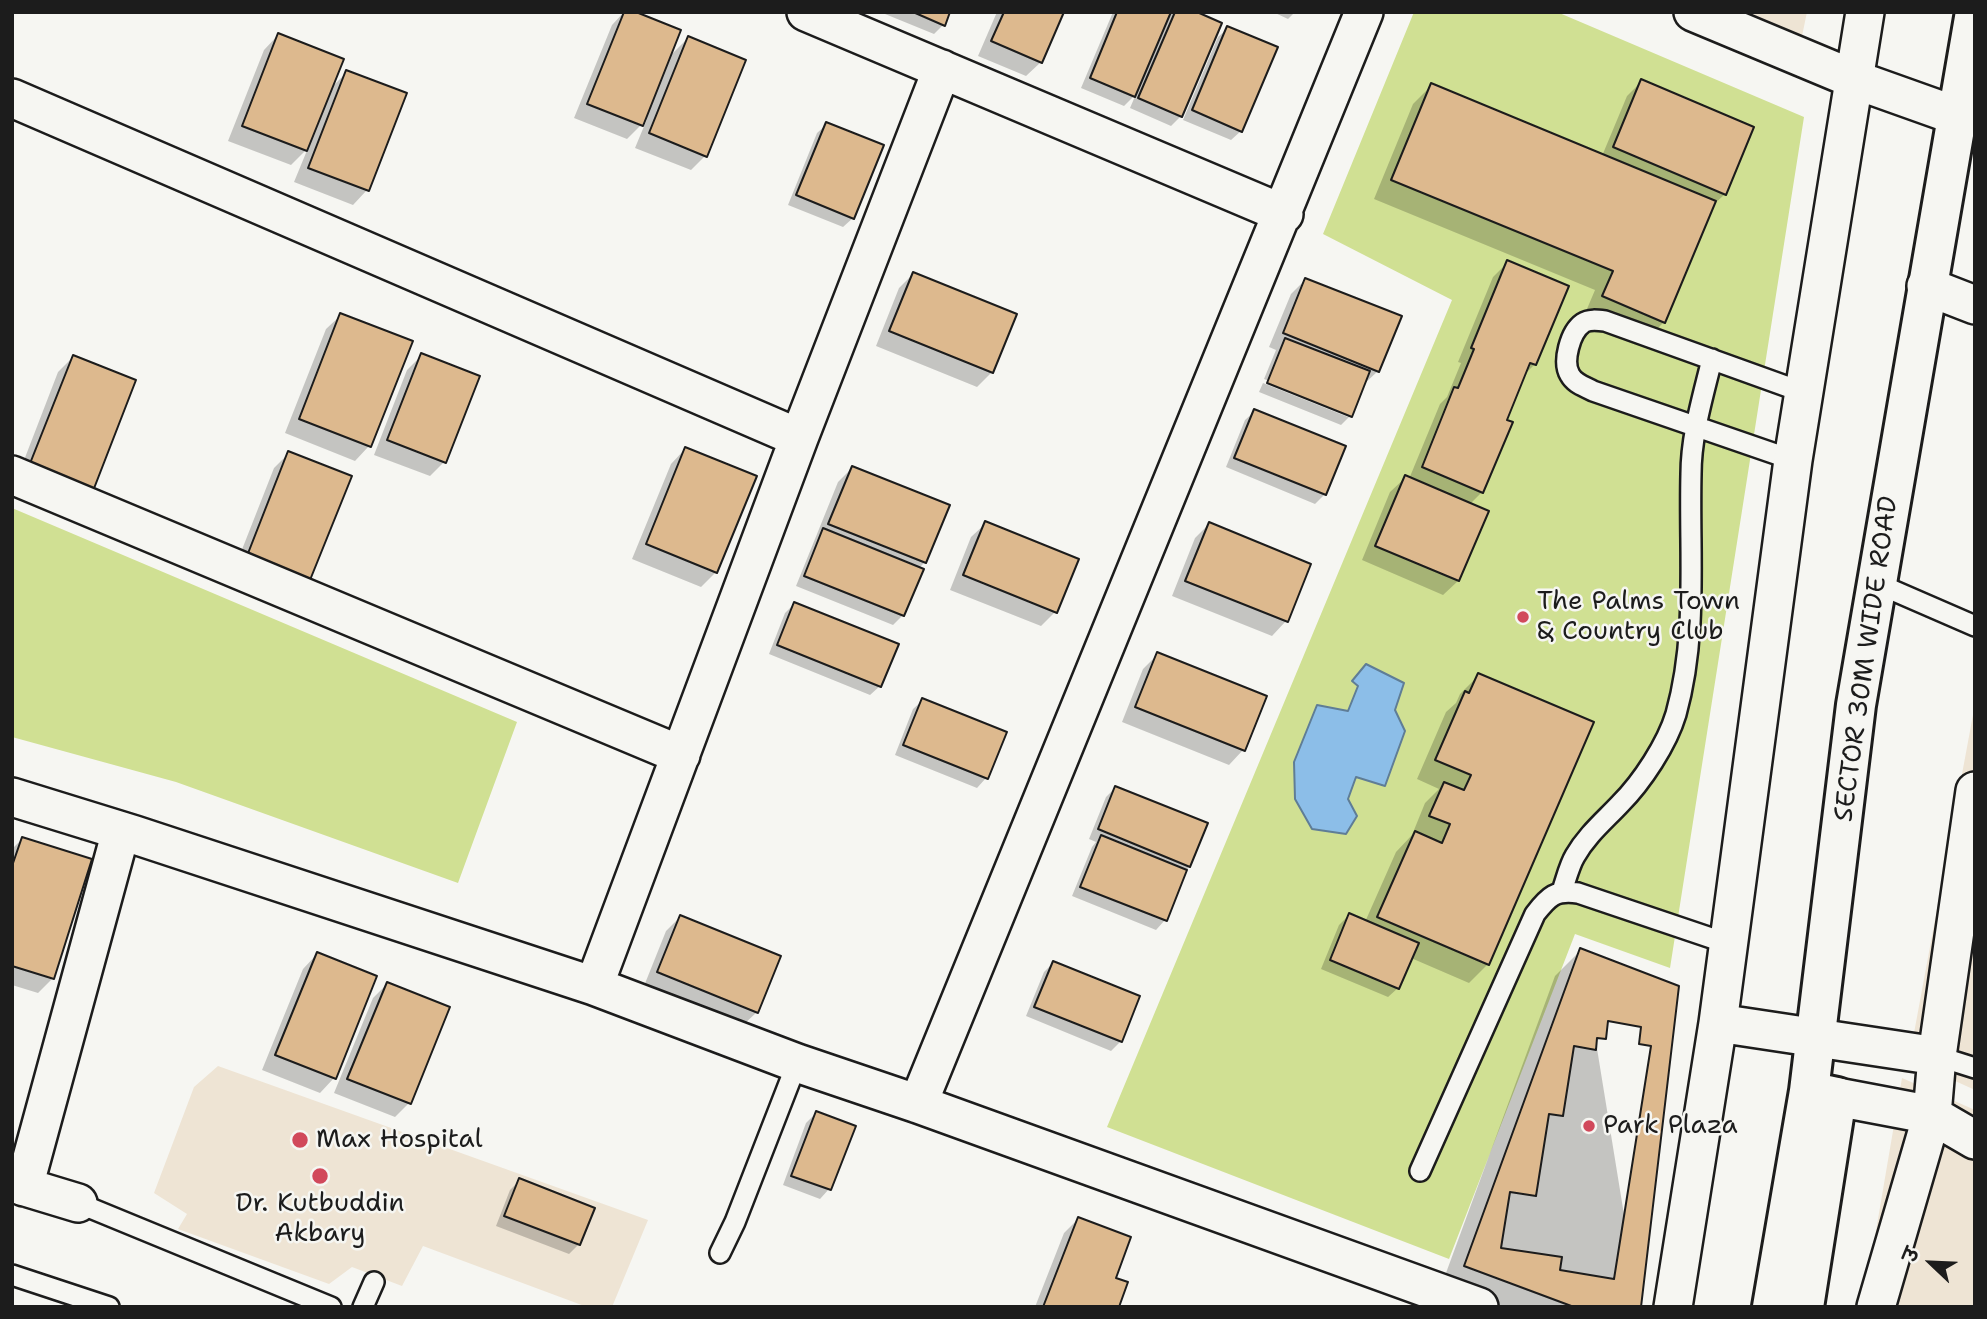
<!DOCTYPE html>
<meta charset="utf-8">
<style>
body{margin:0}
#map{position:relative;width:1987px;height:1319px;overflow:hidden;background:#f6f6f2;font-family:"Shantell Sans","Playpen Sans Deva",sans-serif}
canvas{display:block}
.frame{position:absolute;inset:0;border:14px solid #1c1c1c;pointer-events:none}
.north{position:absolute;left:1896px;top:1228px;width:70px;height:70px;-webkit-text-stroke:5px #f6f6f2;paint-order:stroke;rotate:293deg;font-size:19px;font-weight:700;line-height:28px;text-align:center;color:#1c1c1c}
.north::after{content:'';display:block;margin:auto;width:24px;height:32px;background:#1c1c1c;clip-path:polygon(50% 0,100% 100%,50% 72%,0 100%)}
</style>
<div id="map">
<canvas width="1987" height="1319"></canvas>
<div class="frame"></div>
<div class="north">उ</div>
</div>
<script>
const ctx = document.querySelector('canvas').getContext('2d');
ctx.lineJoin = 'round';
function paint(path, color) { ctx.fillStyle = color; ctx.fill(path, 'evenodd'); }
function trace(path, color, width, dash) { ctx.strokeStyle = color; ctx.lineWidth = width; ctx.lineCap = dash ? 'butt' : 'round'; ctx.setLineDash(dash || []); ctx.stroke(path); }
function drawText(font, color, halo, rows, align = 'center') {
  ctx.font = font + ' "Shantell Sans",sans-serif'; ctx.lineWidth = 5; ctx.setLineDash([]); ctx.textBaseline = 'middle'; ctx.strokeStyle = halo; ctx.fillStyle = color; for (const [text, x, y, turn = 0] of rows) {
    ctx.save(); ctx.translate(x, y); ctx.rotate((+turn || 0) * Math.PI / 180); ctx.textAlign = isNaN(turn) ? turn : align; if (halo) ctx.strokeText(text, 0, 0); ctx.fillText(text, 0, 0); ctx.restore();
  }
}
paint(new Path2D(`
 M1735 12H1807L1801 41Z
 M1975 704V1090L1909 1060Z
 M218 1066 648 1220 612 1307H587L423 1246 402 1286 352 1267 329 1284 178 1229 187 1214 154 1193 194 1087Z
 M1902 1078 1975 1110V1307H1863Z`), '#eee4d4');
paint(new Path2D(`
 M1414 12H1557L1804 117 1670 968 1575 934 1449 1259 1107 1127 1452 300 1323 234Z
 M12 508 517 722 458 883 176 782 12 737Z`), '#d0e093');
const water = new Path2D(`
 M1366 664 1404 683 1395 710 1405 731 1385 786 1356 777 1348 799 1357 816 1346 834 1312 829 1295 799 1294 762 1317 705 1348 711 1358 686 1352 681Z`);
paint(water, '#8cbee8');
trace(water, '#5f7d96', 2);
paint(new Path2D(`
 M624 12 668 58 688 38 705 156 691 170 635 148 647 119 627 139 574 118 612 25Z
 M886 12H949L943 25 934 34 885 14Z
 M997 12H1062L1041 62 1026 76 978 56Z
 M1113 12H1169L1167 18 1172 12H1193L1181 116 1171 126 1130 108 1136 94 1124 106 1081 88Z
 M1273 12H1295L1288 19Z
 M1228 28 1241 131 1231 140 1183 120 1218 37Z
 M278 35 329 90 347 72 367 190 353 205 294 182 308 148 291 165 228 141 264 50Z
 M1641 82 1725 194 1711 207 1664 322 1645 341 1584 316 1595 290 1374 199 1413 104 1432 85 1602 156 1627 96Z
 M827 124 853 218 843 227 788 205 817 133Z
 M1507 263 1535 364 1523 376 1504 421 1482 492 1469 505 1487 512 1458 581 1443 595 1362 560 1390 492 1405 478 1409 479 1440 404 1447 397 1461 363 1458 362 1493 277Z
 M913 274 1015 315 992 372 977 387 876 346 899 288Z
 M1305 280 1378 371 1363 385 1350 416 1341 425 1259 392 1263 383 1348 417V413L1264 379 1276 350 1269 347 1291 294Z
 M341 315 369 446 355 461 285 433 326 329Z
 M422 355 444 462 430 476 374 455 407 370Z
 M73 357 77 504 16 481 58 372Z
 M1255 411 1325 494 1315 504 1226 467 1245 420Z
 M685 449 716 572 701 587 632 559 671 464Z
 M289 453 349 477 232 575 274 468Z
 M852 468 947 506 924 563 918 569 903 615 893 625 796 586 838 482Z
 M986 523 1055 612 1041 626 950 590 971 537Z
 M1209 524 1286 621 1272 636 1172 596 1195 538Z
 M794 604 880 686 870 695 769 654 785 613Z
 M1158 654 1243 750 1229 765 1122 722 1143 669Z
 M1479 675 1488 964 1469 983 1411 958 1398 988 1388 997 1321 969 1339 925 1349 915 1365 922 1396 852 1412 835 1425 803 1439 789 1417 779 1446 712 1456 703 1460 694Z
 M923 700 1005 733 986 778 977 788 895 755 913 709Z
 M1115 788 1189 866 1165 920 1156 930 1072 896 1092 847 1096 842 1089 839 1106 797Z
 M22 839 53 978 38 993 12 985V849Z
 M680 917 757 1012 742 1026 644 986 666 931Z
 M1581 950 1639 1307H1479L1439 1292 1555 976Z
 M317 954 374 977 334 1078 320 1093 262 1070 303 969Z
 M1053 963 1121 1041 1111 1051 1026 1016 1044 972Z
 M387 984 409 1103 395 1117 334 1093 373 998Z
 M816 1113 829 1189 820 1199 783 1185 806 1123Z
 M520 1180 592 1209 578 1245 569 1254 496 1226 510 1190Z
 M1078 1219 1113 1279 1117 1307H1035L1064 1233Z`), '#0003');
const building = new Path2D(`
 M624 12H636L681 30 643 126 587 104Z
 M913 12H950L945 26Z
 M1004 12H1064L1042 63 991 41Z
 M1117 12H1171L1135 97 1090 78Z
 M1175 12H1197L1222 23 1182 117 1138 98Z
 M1227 26 1278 47 1242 132 1192 110Z
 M278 33 344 59 307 151 242 126Z
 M688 36 746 60 707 157 649 133Z
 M346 70 407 93 369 191 308 168Z
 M1641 79 1754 127 1726 195 1613 147Z
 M1431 83 1716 201 1665 323 1602 296 1613 271 1391 180Z
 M826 122 884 145 854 219 796 195Z
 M1507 260 1569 286 1536 365 1530 363 1507 420 1513 422 1483 493 1422 467 1454 387 1458 388 1474 349 1471 348Z
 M913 272 1017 314 993 373 889 331Z
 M1305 278 1402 316 1379 372 1283 333Z
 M340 313 413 341 371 447 299 419Z
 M1285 338 1370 371 1352 417 1267 383Z
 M421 353 480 376 446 463 387 440Z
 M73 355 136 380 93 491 29 466Z
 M1254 409 1346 446 1326 495 1234 458Z
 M685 447 757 476 717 573 646 544Z
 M288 451 352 476 308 585 245 561Z
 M852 466 950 505 926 563 828 524Z
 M1405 475 1489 511 1459 581 1375 546Z
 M985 521 1079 559 1057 613 963 575Z
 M1209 522 1311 564 1288 622 1185 581Z
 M823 528 924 569 904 616 804 576Z
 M794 602 899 644 881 687 777 645Z
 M1157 652 1267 696 1245 751 1135 707Z
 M1478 673 1594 722 1489 965 1377 917 1415 831 1442 843 1450 824 1429 816 1444 782 1464 790 1471 775 1435 760 1465 691 1469 693Z
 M922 698 1007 732 988 779 903 745Z
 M1115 786 1208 823 1190 867 1098 829Z
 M1101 835 1187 870 1167 921 1080 887Z
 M22 837 92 859 54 979 12 966V866Z
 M1349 913 1419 943 1399 989 1330 960Z
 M680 915 781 956 758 1013 657 972Z
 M1580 948 1679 986 1641 1307H1574L1464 1266Z
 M317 952 377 976 336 1079 275 1055Z
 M1053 961 1140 996 1122 1042 1034 1007Z
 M387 982 450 1007 411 1104 347 1079Z
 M1608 1021 1641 1027 1639 1044 1651 1046 1614 1279 1560 1270 1562 1257 1501 1248 1510 1192 1536 1196 1549 1114 1563 1116 1574 1046 1596 1050 1597 1038 1606 1039Z
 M816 1111 856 1126 831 1190 791 1176Z
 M519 1178 595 1208 580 1245 504 1216Z
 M1078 1217 1131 1237 1116 1278 1128 1282 1119 1307H1043Z`);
paint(building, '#ddb98e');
trace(building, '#1c1c1c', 2);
const service = new Path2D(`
 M1793 460 1593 391C1584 386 1575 384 1570 375 1562 362 1570 332 1583 323 1589 319 1597 320 1605 321L1805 393
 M1876 583 1975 626
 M1562 891C1566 880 1569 866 1575 856 1587 835 1604 821 1620 804 1642 782 1667 744 1676 714 1698 635 1689 555 1691 474 1691 435 1703 397 1712 359
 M1937 1056 1975 1068
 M1420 1171 1535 914C1549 896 1555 890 1578 893L1729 944
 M78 1203 331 1307
 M720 1253 735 1222 797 1063
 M12 1275 109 1307
 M363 1307 374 1282`);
const minor = new Path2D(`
 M806 12 1284 214
 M1693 12 1856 80 1957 116
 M1865 12 1793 460 1718 1023 1937 1056
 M12 98 799 438
 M1926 286 1975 305
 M12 475 681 755
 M12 797 135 835 594 986 797 1063 918 1104 1479 1307
 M594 986 799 438 942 69
 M1837 1097 1932 1115 1975 1140
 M918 1104 1364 12
 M12 1183 78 1203
 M24 1187 121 831
 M1673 1307 1718 1023
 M1876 1307 1932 1115 1937 1056 1975 791`);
const secondary = new Path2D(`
 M1772 1307 1809 1091 1856 705 1975 12
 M1804 1307 1837 1097 1809 1091`);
trace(service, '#1c1c1c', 24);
trace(minor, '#1c1c1c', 42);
trace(secondary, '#1c1c1c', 44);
trace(service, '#f6f6f2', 19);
trace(minor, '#f6f6f2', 37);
trace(secondary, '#f6f6f2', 38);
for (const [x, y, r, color] of [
 [1523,617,7,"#d1495b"],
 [1589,1126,7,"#d1495b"],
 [300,1140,9,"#d1495b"],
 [320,1176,9,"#d1495b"]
]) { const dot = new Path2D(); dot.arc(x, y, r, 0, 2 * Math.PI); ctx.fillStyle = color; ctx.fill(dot); trace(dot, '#f6f6f2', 2.5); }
drawText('26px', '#1c1c1c', '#f6f6f2', [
 ["The Palms Town",1537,602],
 ["& Country Club",1537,632],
 ["Park Plaza",1603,1126],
 ["Max Hospital",316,1140],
 ["Dr. Kutbuddin",320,1204,"center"],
 ["Akbary",320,1234,"center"]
], 'left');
drawText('26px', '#1c1c1c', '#f6f6f2', [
 ["SECTOR 30M WIDE ROAD",1867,659,-82]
]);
</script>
